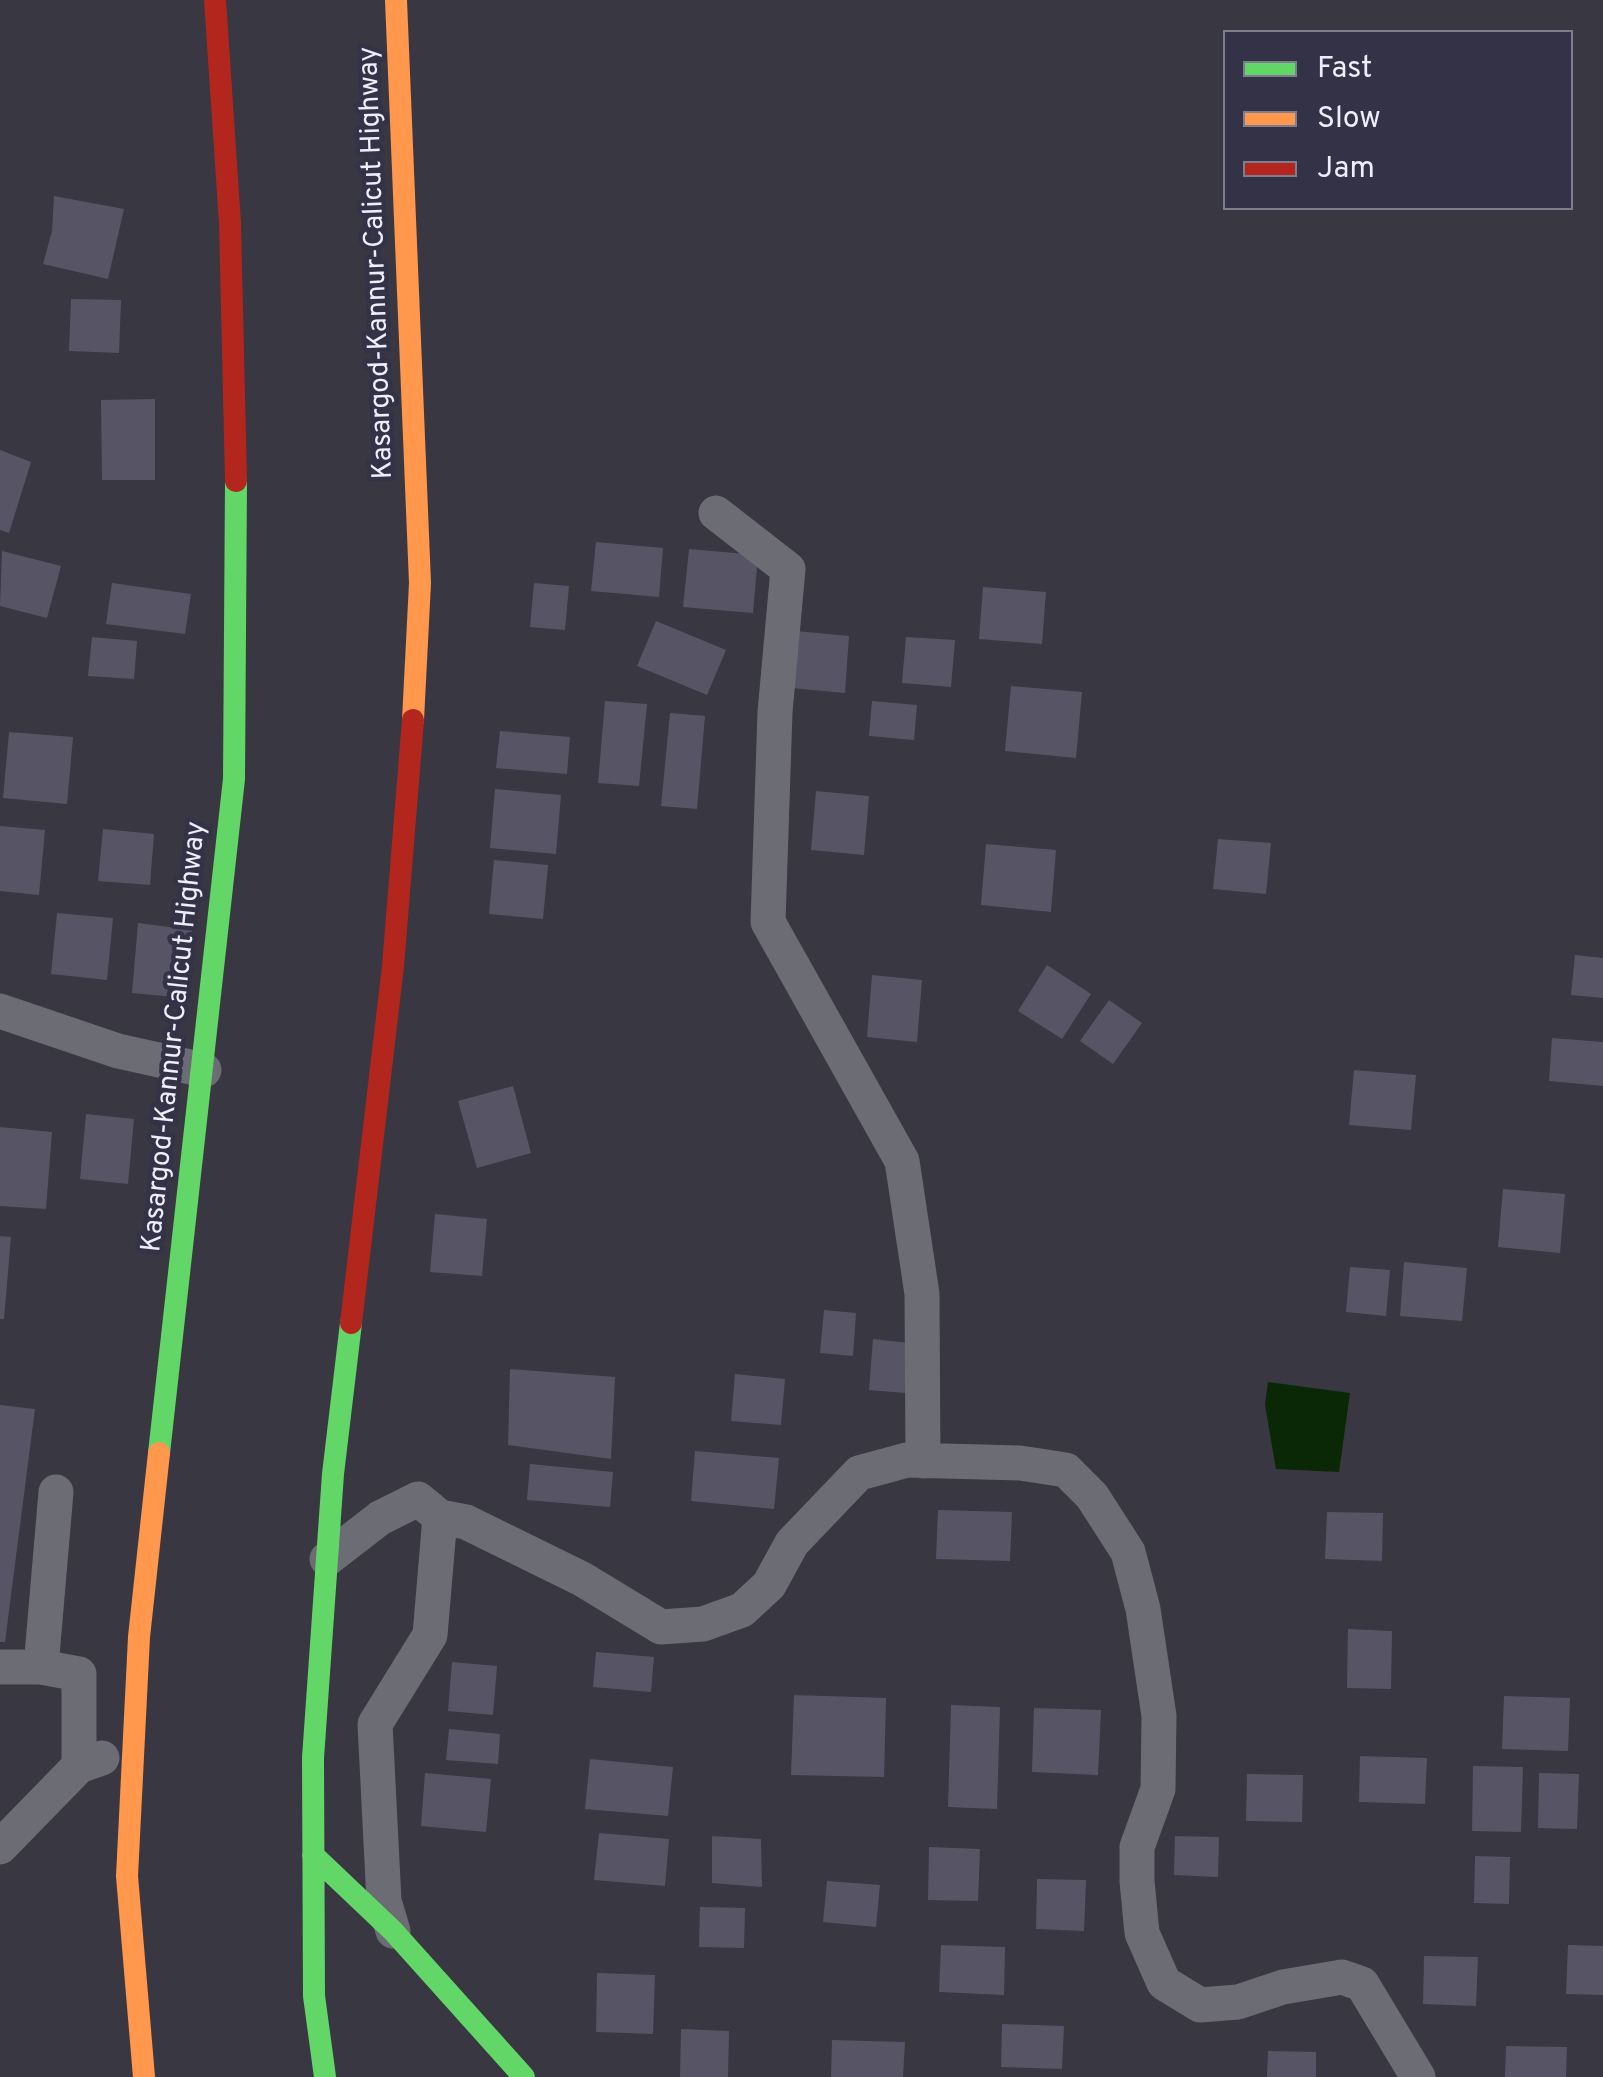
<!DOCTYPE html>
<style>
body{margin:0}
#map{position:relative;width:1603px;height:2077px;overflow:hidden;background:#383742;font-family:Overpass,sans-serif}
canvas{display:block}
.legend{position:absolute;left:1223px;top:30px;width:350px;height:180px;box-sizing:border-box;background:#343247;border:2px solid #7e7d8f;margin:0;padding:12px 18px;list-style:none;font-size:30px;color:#eeedfa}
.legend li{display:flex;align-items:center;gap:20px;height:50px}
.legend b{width:50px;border:2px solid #7e7d8f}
</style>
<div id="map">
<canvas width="1603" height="2077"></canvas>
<ul class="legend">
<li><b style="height:12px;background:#63d668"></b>Fast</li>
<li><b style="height:12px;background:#ff974d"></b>Slow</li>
<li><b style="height:12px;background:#b3261e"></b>Jam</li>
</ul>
</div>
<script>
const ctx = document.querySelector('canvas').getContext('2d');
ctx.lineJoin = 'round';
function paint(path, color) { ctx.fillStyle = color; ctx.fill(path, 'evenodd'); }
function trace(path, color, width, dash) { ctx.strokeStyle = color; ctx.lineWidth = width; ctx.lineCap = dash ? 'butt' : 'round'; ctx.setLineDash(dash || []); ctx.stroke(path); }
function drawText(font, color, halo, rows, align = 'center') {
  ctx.font = font + ' Overpass,sans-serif'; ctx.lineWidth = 9; ctx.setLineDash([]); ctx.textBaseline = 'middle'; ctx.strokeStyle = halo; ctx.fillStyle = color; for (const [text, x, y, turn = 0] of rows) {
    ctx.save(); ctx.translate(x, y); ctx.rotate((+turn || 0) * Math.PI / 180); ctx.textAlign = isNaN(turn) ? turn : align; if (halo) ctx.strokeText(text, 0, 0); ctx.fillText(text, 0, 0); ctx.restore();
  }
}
paint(new Path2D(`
 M1268 1382 1350 1393 1339 1472 1276 1469 1265 1405Z`), '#0a2806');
paint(new Path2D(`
 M54 196 124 209 108 279 43 264 52 231Z
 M71 299 121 300 119 353 69 351Z
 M155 399V480H102L101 400Z
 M0 450 31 462 9 533 0 530Z
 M596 542 663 548 659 597 591 591Z
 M689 549 758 555 753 613 683 607Z
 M2 551 61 566 47 618 0 606Z
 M112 583 191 594 185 634 106 624Z
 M534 583 569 586 565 630 530 627Z
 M983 587 1046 592 1042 644 979 639Z
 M656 621 726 650 707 695 637 666Z
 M796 631 849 636 845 693 791 688Z
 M92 637 137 641 134 679 88 676Z
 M906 637 955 640 951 687 902 683Z
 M1011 686 1082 692 1076 758 1005 751Z
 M605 701 647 704 639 786 598 783Z
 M872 701 917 705 914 740 869 736Z
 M670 713 705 716 697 809 661 806Z
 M500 731 570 737 567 774 496 768Z
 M9 732 73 737 67 804 3 798Z
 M495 789 561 795 556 854 490 848Z
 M816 791 869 796 864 855 811 850Z
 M0 826 45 830 39 895 0 891Z
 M103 829 154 834 150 885 98 881Z
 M1218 839 1271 843 1266 894 1213 889Z
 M986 844 1056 850 1051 912 981 905Z
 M494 860 548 865 543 919 489 914Z
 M57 913 113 918 107 980 51 974Z
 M138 923 192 930 186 998 132 993Z
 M1575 955 1603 958V998L1571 995Z
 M1047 965 1091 994 1062 1039 1018 1011Z
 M872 975 922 980 917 1042 867 1037Z
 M1109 1000 1142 1023 1113 1064 1080 1041Z
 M1552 1038 1603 1042V1086L1549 1081Z
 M1354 1070 1416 1075 1411 1130 1349 1125Z
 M513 1086 531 1153 477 1168 458 1101Z
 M86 1114 134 1119 128 1184 80 1179Z
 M0 1127 52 1132 46 1209 0 1206Z
 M1503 1189 1565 1194 1560 1253 1498 1247Z
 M435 1214 487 1219 482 1276 430 1272Z
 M0 1236 11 1237 4 1319H0Z
 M1404 1262 1467 1268 1462 1321 1400 1316Z
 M1350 1267 1390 1270 1386 1316 1346 1312Z
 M824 1310 856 1313 853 1356 820 1353Z
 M873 1339 909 1343 905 1393 869 1390Z
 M510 1369 615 1377 611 1459 508 1445Z
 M735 1374 785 1379 781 1425 731 1421Z
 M0 1405 35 1409 5 1642H0Z
 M695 1451 779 1458 774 1509 691 1501Z
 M530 1464 613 1472 610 1507 527 1500Z
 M938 1510 1012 1512 1010 1561 936 1559Z
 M1327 1512 1383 1513 1382 1561 1325 1559Z
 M1348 1629 1392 1631 1391 1689 1347 1688Z
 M596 1652 654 1657 651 1692 593 1687Z
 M452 1662 497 1666 493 1715 448 1711Z
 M794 1695 886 1698 884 1777 791 1775Z
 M1504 1696 1570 1698 1568 1751 1502 1749Z
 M951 1705 1000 1707 997 1809 948 1807Z
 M1034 1708 1101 1710 1098 1775 1032 1772Z
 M449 1729 500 1734 498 1764 446 1760Z
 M1360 1756 1427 1758 1425 1804 1359 1802Z
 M590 1759 673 1767 668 1816 585 1809Z
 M1473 1766 1523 1767 1521 1832 1472 1831Z
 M425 1773 491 1779 486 1832 421 1826Z
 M1539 1773 1579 1774 1577 1829 1538 1828Z
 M1247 1774 1303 1775 1302 1822 1246 1821Z
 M599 1833 669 1839 665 1886 594 1880Z
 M712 1836 761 1839 762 1887 712 1883Z
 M1175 1836 1219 1837 1218 1877 1174 1875Z
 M929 1847 980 1849 978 1901 928 1900Z
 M1475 1856 1510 1857 1509 1904 1474 1903Z
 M1037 1879 1086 1880 1084 1931 1036 1929Z
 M827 1881 880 1885 876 1927 823 1922Z
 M700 1907 745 1908 744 1948 699 1947Z
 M941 1945 1005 1947 1004 1995 939 1992Z
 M1568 1945 1603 1946V1995L1566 1994Z
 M1424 1956 1478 1957 1476 2006 1423 2004Z
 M597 1973 655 1975 653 2034 596 2032Z
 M1002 2024 1064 2026 1062 2069 1001 2067Z
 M681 2029 729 2031 728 2077H680Z
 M832 2040 905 2042 903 2077H831Z
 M1506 2046 1567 2047 1566 2077H1505Z
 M1268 2051 1316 2052V2077H1267Z`), '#575565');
trace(new Path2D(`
 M716 513 788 569 775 712 768 922 902 1161 922 1294 923 1461
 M0 1011 118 1051 204 1070
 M327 1559 380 1518 418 1499 440 1517 466 1522 582 1579 661 1627 703 1624 742 1610 769 1585 792 1543 859 1473 907 1460 1020 1463 1066 1470 1092 1496 1128 1552 1143 1609 1159 1716 1158 1789 1137 1847V1881L1142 1933 1164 1983 1200 2005 1238 2002 1283 1987 1342 1977 1362 1984 1418 2077
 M0 1667H41L79 1674V1766
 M41 1667 56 1492
 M0 1847 79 1766 102 1758
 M393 1931 384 1901 375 1724 430 1635 440 1517`), '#6c6c75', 35);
trace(new Path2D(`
 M159 1453 234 779 236 481
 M313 1855 393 1931 524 2077
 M325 2077 314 1996 313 1758 333 1474 351 1323`), '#63d668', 22);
trace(new Path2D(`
 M396 0 420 583 413 720
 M144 2077 127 1876 139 1637 159 1453`), '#ff974d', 22);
trace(new Path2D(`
 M215 0 230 223 236 481
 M351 1323 393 966 413 720`), '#b3261e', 22);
drawText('28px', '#eeedfa', '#343247', [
 ["Kasargod-Kannur-Calicut Highway",378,263,-92],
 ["Kasargod-Kannur-Calicut Highway",176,1037,-84]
]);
</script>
